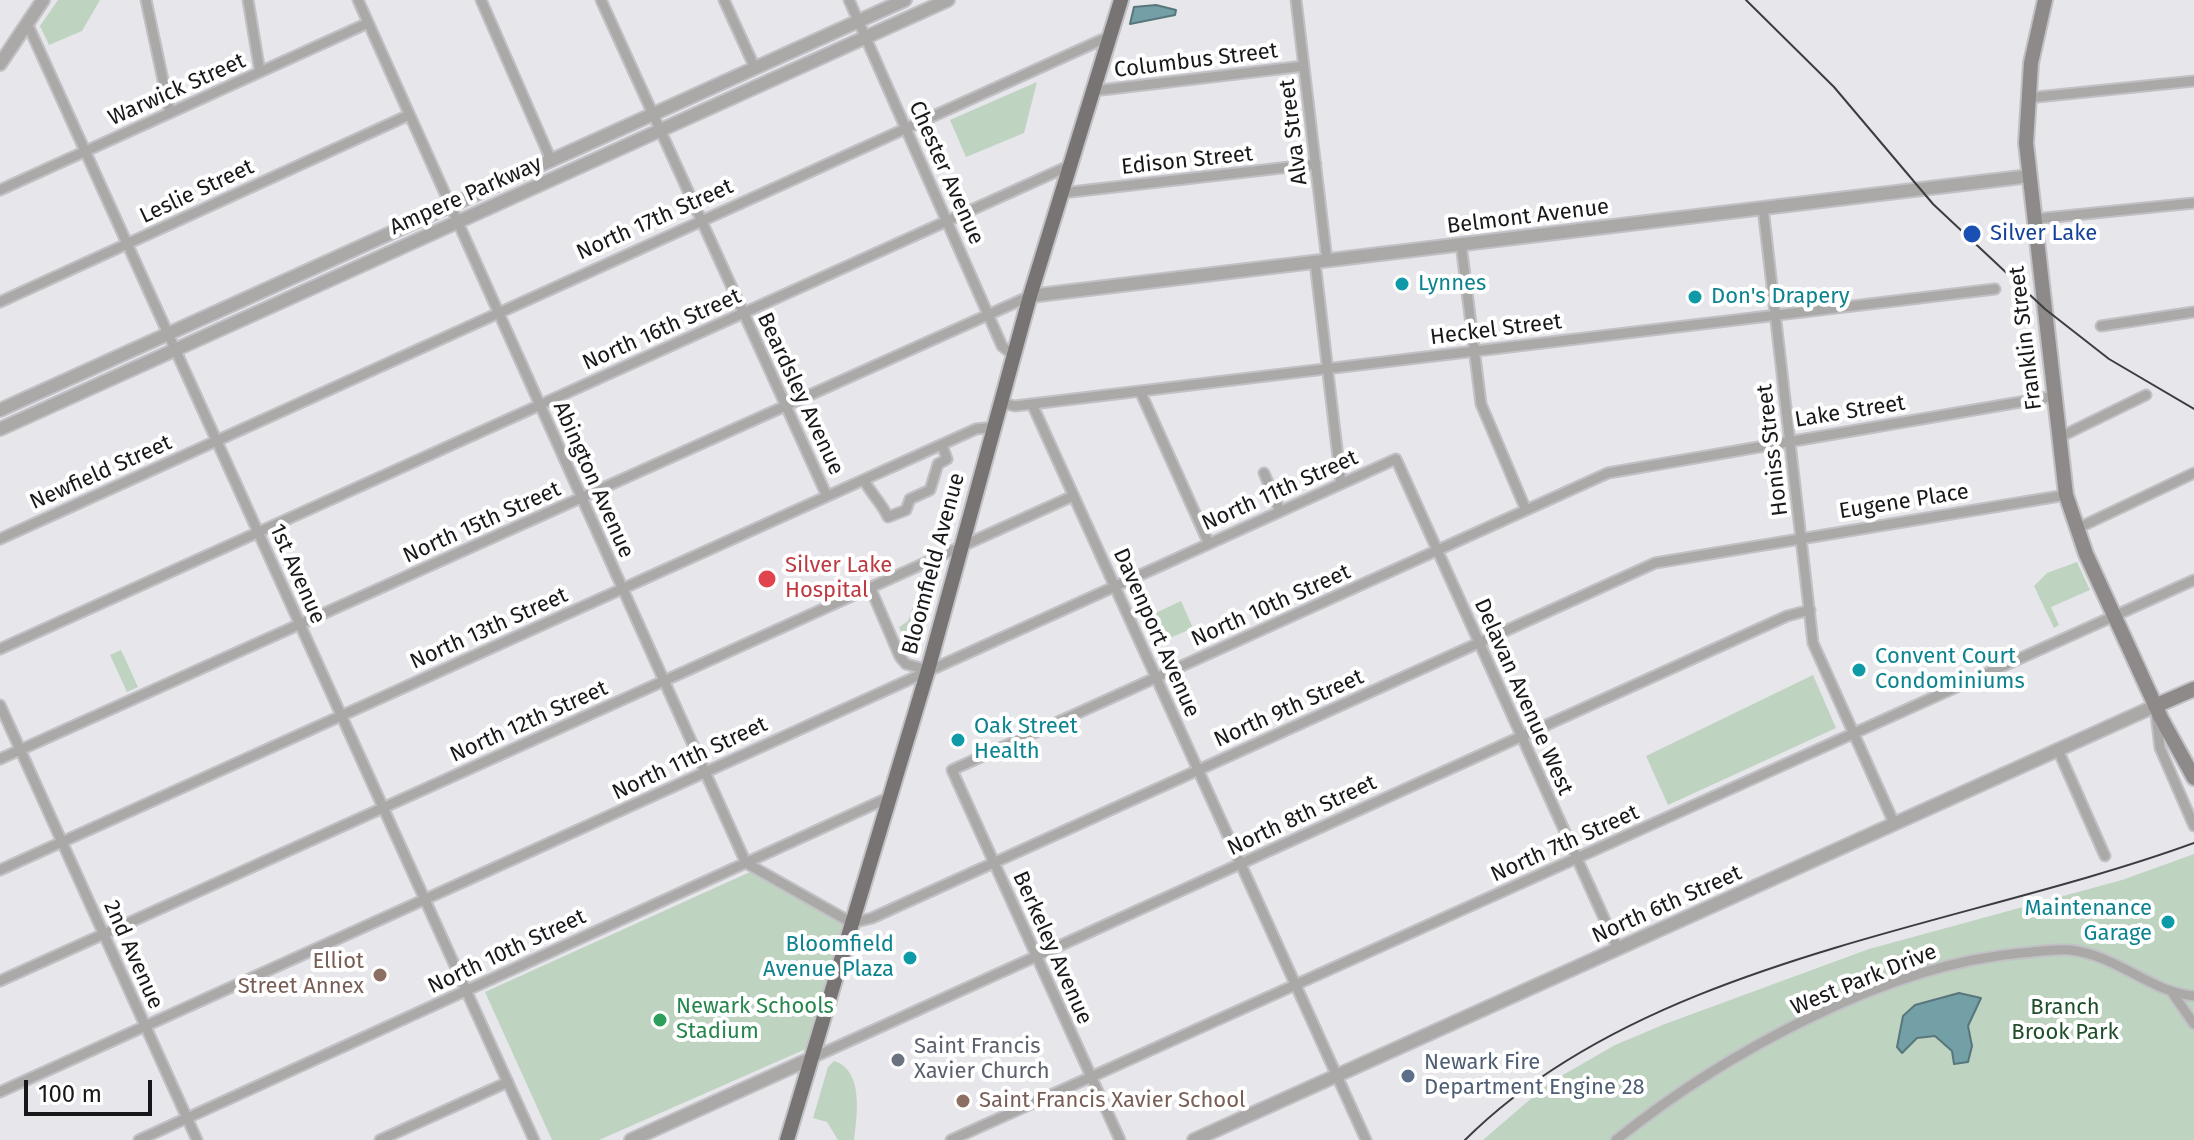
<!DOCTYPE html>
<style>
body{margin:0}
#map{position:relative;width:2194px;height:1140px;overflow:hidden;background:#e6e6eb;font-family:"Fira Sans",sans-serif}
canvas{display:block}
.scale{position:absolute;left:24px;top:1080px;width:128px;height:36px;box-sizing:border-box;border:4px solid #18181a;border-top:0;padding-left:10px;font-size:24px;line-height:28px;white-space:nowrap;color:#18181a;-webkit-text-stroke:6px #fff;paint-order:stroke}
</style>
<div id="map">
<canvas width="2194" height="1140"></canvas>
<div class="scale">100 m</div>
</div>
<script>
const ctx = document.querySelector('canvas').getContext('2d');
ctx.lineJoin = 'round';
function paint(path, color) { ctx.fillStyle = color; ctx.fill(path, 'evenodd'); }
function trace(path, color, width, dash) { ctx.strokeStyle = color; ctx.lineWidth = width; ctx.lineCap = dash ? 'butt' : 'round'; ctx.setLineDash(dash || []); ctx.stroke(path); }
function drawText(font, color, halo, rows, align = 'center') {
  ctx.font = font + ' "Fira Sans",sans-serif'; ctx.lineWidth = 8; ctx.setLineDash([]); ctx.textBaseline = 'middle'; ctx.strokeStyle = halo; ctx.fillStyle = color; for (const [text, x, y, turn = 0] of rows) {
    ctx.save(); ctx.translate(x, y); ctx.rotate((+turn || 0) * Math.PI / 180); ctx.textAlign = isNaN(turn) ? turn : align; if (halo) ctx.strokeText(text, 0, 0); ctx.fillText(text, 0, 0); ctx.restore();
  }
}
paint(new Path2D(`
 M58 0H100L82 31 49 45 40 26Z
 M1037 82 1024 133 966 157 950 120Z
 M2077 562 2090 590 2051 607 2059 625 2054 628 2034 586 2047 573Z
 M932 589 924 616 920 619 923 621 914 653H910L899 627 908 621 916 597Z
 M1181 601 1193 628 1156 644 1145 618Z
 M121 650 138 687 127 692 110 655Z
 M1813 675 1836 728 1668 805 1646 756Z
 M2194 854V1140H1483L1549 1083 1615 1045 1665 1024 1869 949 2122 880Z
 M750 872 847 925 808 1048 599 1140H552L485 992Z
 M834 1061C864 1070 857 1116 854 1140H838L827 1122 813 1118 828 1067Z`), '#bed4c1');
const water = new Path2D(`
 M1156 5 1176 10 1175 15 1130 24 1134 7Z
 M1959 993 1981 998 1968 1026 1972 1046 1968 1062 1954 1064 1952 1051 1935 1036 1917 1038 1902 1053 1897 1047 1903 1016 1915 1005Z`);
paint(water, '#739fa6');
trace(water, '#58767c', 2);
const minor = new Path2D(`
 M146 0 170 113
 M248 0 260 72
 M358 0 746 863 852 923 872 918 1655 563 2066 495
 M481 0 551 160
 M601 0 827 496
 M724 0 755 68
 M849 0 1002 346 1014 356
 M1296 0 1327 261
 M27 23 534 1140
 M1093 91 1304 66
 M2027 98 2194 81
 M0 190 368 23
 M1062 193 1316 164
 M1763 208 1813 643 1894 823
 M2035 219 2194 203
 M1461 244 1481 404 1526 510
 M1315 262 1341 483
 M0 302 409 115
 M2101 326 2194 312
 M1140 391 1209 544
 M1001 403 1015 406 1995 289
 M1032 404 1366 1140
 M2060 437 2146 395
 M1264 473 1280 511
 M864 480C871 494 881 502 888 517L906 510 910 499 930 490 938 464 947 459 942 445
 M2076 529 2194 473
 M0 539 1110 36
 M870 587 900 657 906 664 928 670
 M0 649 1071 165
 M0 705 197 1140
 M2156 714 2160 748 2194 826
 M2058 750 2105 856
 M0 759 1030 296
 M0 870 976 429 994 427
 M0 981 1073 496
 M2173 994 2194 1024
 M812 1058 1787 616 1810 610
 M0 1092 1396 459 1618 949
 M139 1140 890 797
 M380 1140 508 1082
 M951 1140 2194 580
 M1120 1140 952 770 1608 473 2055 396
 M1616 1140C1722 1055 1884 965 2021 953 2037 952 2053 949 2070 950 2117 955 2150 992 2194 996`);
const tertiary = new Path2D(`
 M0 64 43 0
 M1030 296 2030 176
 M0 410 905 0
 M0 429 948 0
 M631 1140 812 1058
 M1194 1140 2155 706`);
const secondary = new Path2D(`
 M2045 0 2031 63 2026 143 2066 495 2086 554 2161 718 2194 778
 M2155 706 2194 689`);
const primary = new Path2D(`
 M787 1140 928 670 1030 296 1121 0`);
trace(minor, '#c1c1c5', 13);
trace(tertiary, '#c1c1c5', 16);
trace(secondary, '#c1c1c5', 18);
trace(primary, '#c1c1c5', 18);
trace(minor, '#aba8a8', 9);
trace(tertiary, '#aba8a8', 12);
trace(secondary, '#8e8a8a', 14);
trace(primary, '#797474', 14);
trace(new Path2D(`
 M1746 0 1834 87 1933 204 2045 309 2109 359 2194 409
 M1465 1140C1646 959 1961 928 2194 843`), '#3d3d40', 2);
for (const [x, y, r, color] of [
 [1972,234,10,"#1a4fb4"],
 [1402,284,8,"#0f9aa8"],
 [1695,297,8,"#0f9aa8"],
 [767,579,10,"#e0444e"],
 [1859,670,8,"#0f9aa8"],
 [958,740,8,"#0f9aa8"],
 [2168,922,8,"#0f9aa8"],
 [910,958,8,"#0f9aa8"],
 [380,975,8,"#8d6e63"],
 [660,1020,8,"#2e9e5b"],
 [898,1060,8,"#6b7280"],
 [1408,1076,8,"#5c6f8a"],
 [963,1101,8,"#8d6e63"]
]) { const dot = new Path2D(); dot.arc(x, y, r, 0, 2 * Math.PI); ctx.fillStyle = color; ctx.fill(dot); trace(dot, '#fff', 3); }
drawText('22px', '#18181a', '#fff', [
 ["Columbus Street",1196,61,-7],
 ["Warwick Street",177,90,-24],
 ["Alva Street",1294,132,-97],
 ["Edison Street",1187,161,-6],
 ["Chester Avenue",946,173,66],
 ["Leslie Street",197,192,-25],
 ["Ampere Parkway",466,196,-24],
 ["Belmont Avenue",1528,217,-7],
 ["North 17th Street",655,220,-24],
 ["North 16th Street",662,330,-24],
 ["Heckel Street",1496,330,-7],
 ["Franklin Street",2026,338,-97],
 ["Beardsley Avenue",800,394,65],
 ["Lake Street",1850,412,-9],
 ["Honiss Street",1773,450,-97],
 ["Newfield Street",101,473,-24],
 ["Abington Avenue",593,480,66],
 ["North 11th Street",1280,491,-24],
 ["Eugene Place",1904,502,-9],
 ["North 15th Street",482,523,-24],
 ["Bloomfield Avenue",934,564,-75],
 ["1st Avenue",297,574,66],
 ["North 10th Street",1271,606,-24],
 ["North 13th Street",489,629,-24],
 ["Davenport Avenue",1156,633,66],
 ["Delavan Avenue West",1523,697,66],
 ["North 9th Street",1289,709,-24],
 ["North 12th Street",529,722,-24],
 ["North 11th Street",690,759,-25],
 ["North 8th Street",1302,816,-25],
 ["North 7th Street",1565,844,-24],
 ["North 6th Street",1667,905,-24],
 ["Berkeley Avenue",1052,948,66],
 ["North 10th Street",507,952,-25],
 ["2nd Avenue",133,955,66],
 ["West Park Drive",1864,980,-22]
]);
drawText('22px', '#164399', '#fff', [
 ["Silver Lake",1990,234]
], 'left');
drawText('22px', '#0d838f', '#fff', [
 ["Lynnes",1418,284],
 ["Don's Drapery",1711,297],
 ["Convent Court",1875,657],
 ["Condominiums",1875,682],
 ["Oak Street",974,727],
 ["Health",974,752],
 ["Maintenance",2152,909,"right"],
 ["Garage",2152,934,"right"],
 ["Bloomfield",894,945,"right"],
 ["Avenue Plaza",894,970,"right"]
], 'left');
drawText('22px', '#be3a42', '#fff', [
 ["Silver Lake",785,566],
 ["Hospital",785,591]
], 'left');
drawText('22px', '#785e54', '#fff', [
 ["Elliot",364,962],
 ["Street Annex",364,987],
 ["Saint Francis Xavier School",979,1101,"left"]
], 'right');
drawText('22px', '#27864d', '#fff', [
 ["Newark Schools",676,1007],
 ["Stadium",676,1032]
], 'left');
drawText('22px', '#1f4e2b', '#fff', [
 ["Branch",2065,1008],
 ["Brook Park",2065,1033]
]);
drawText('22px', '#5b616d', '#fff', [
 ["Saint Francis",914,1047],
 ["Xavier Church",914,1072]
], 'left');
drawText('22px', '#4e5e75', '#fff', [
 ["Newark Fire",1424,1063],
 ["Department Engine 28",1424,1088]
], 'left');
</script>
